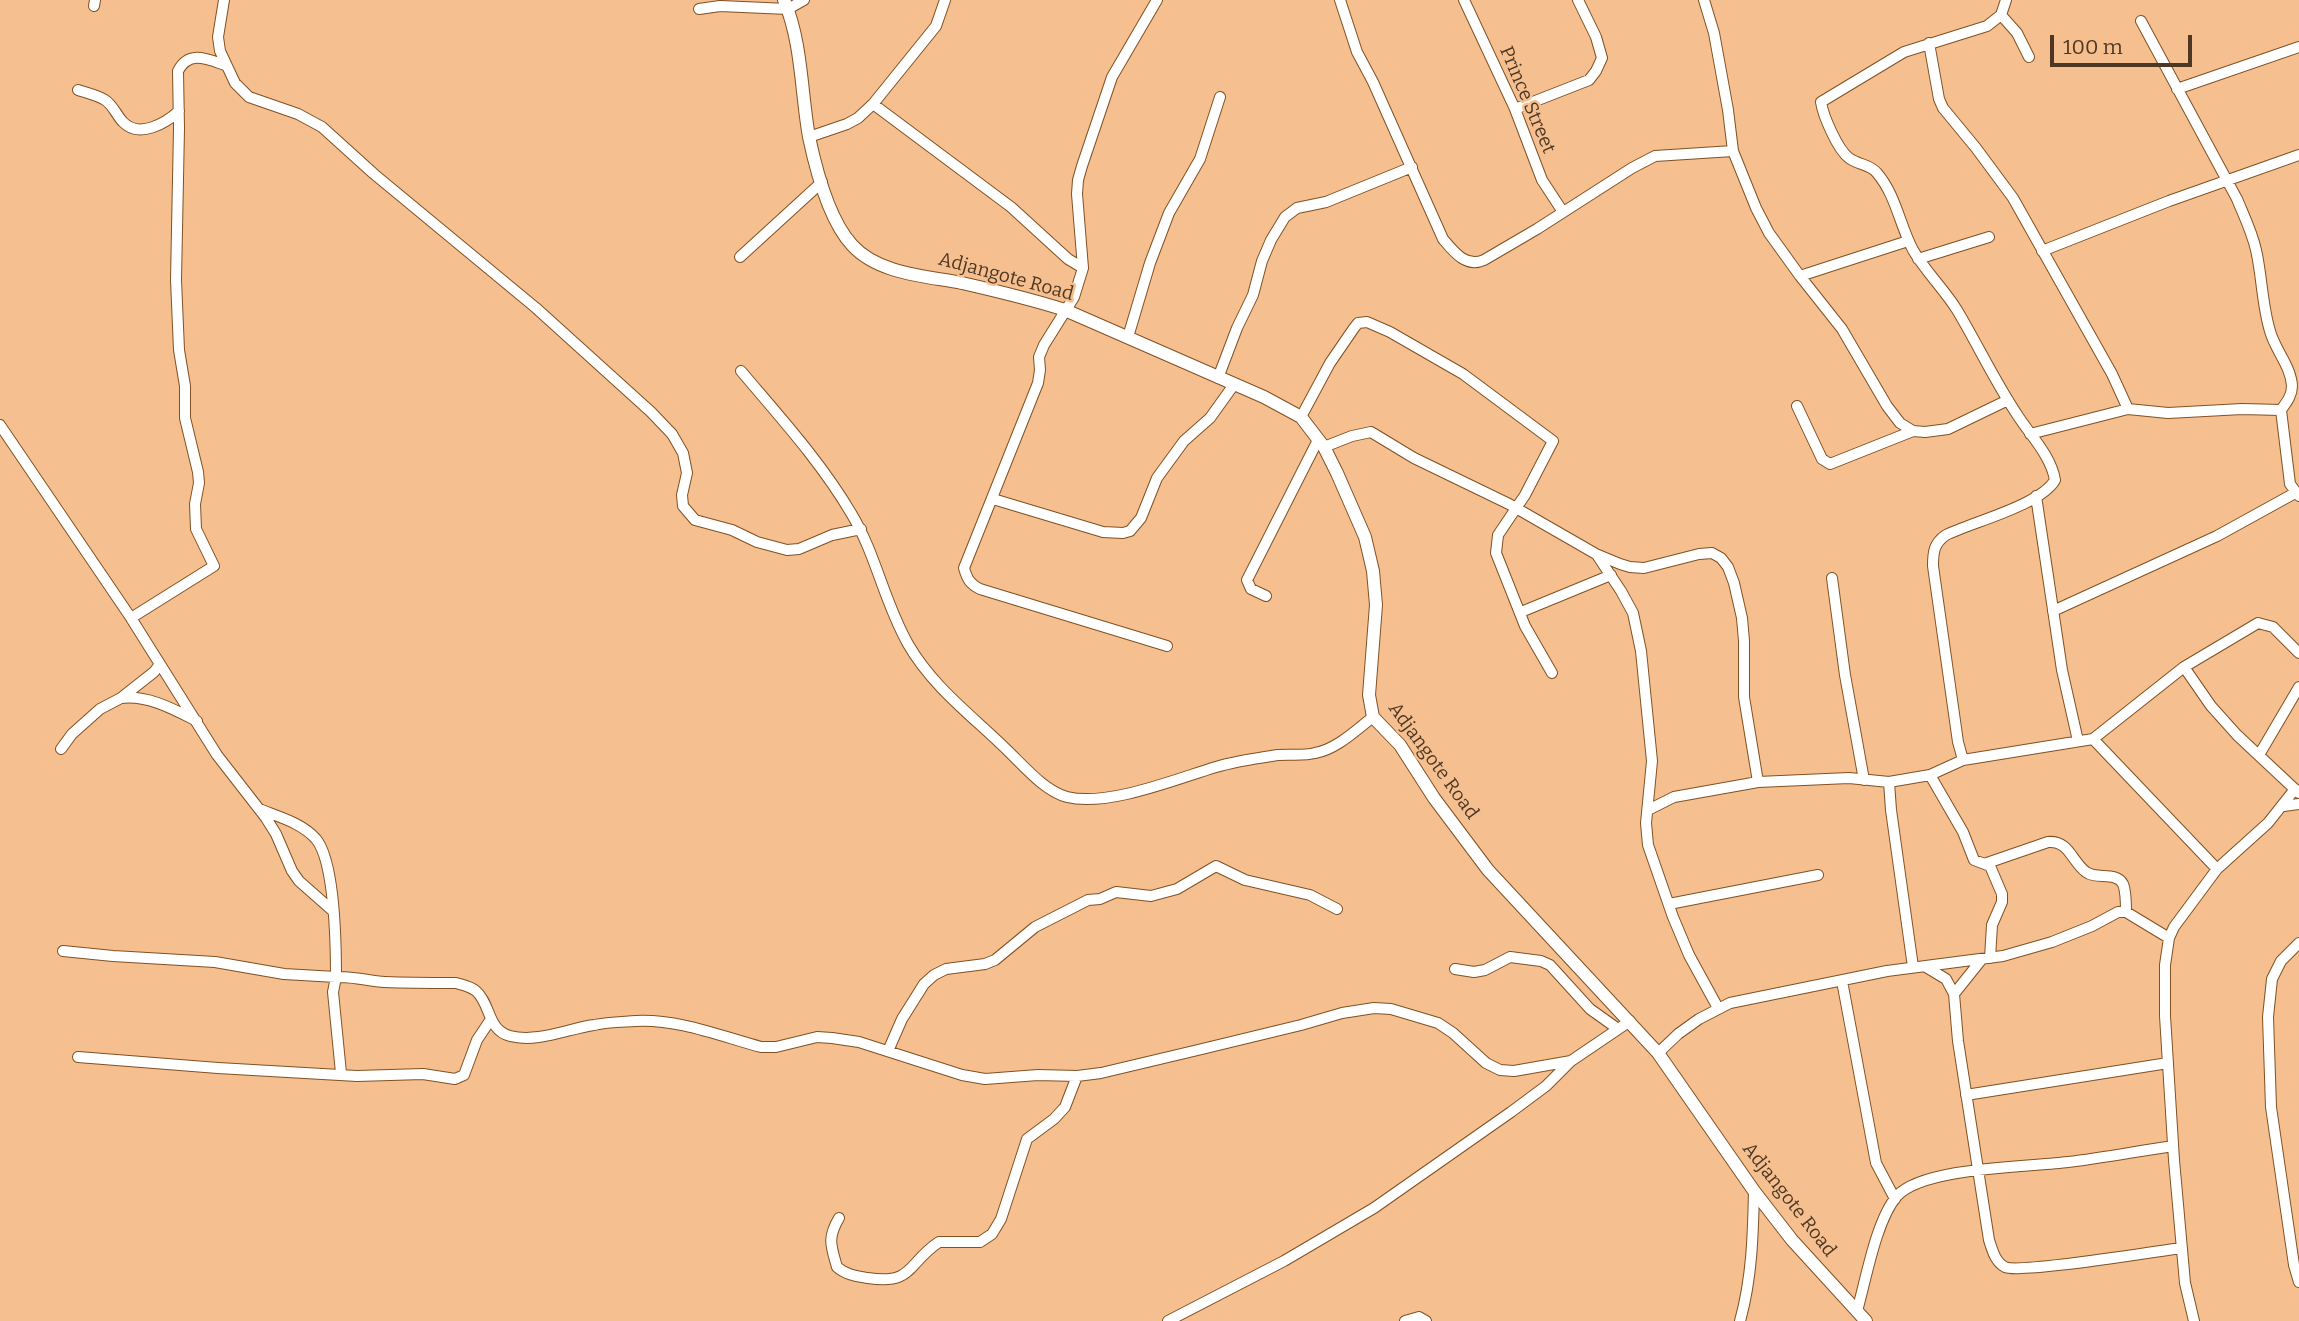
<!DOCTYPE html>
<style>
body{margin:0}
#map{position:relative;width:2299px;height:1321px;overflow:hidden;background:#f6bf90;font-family:Bitter,serif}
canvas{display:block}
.scale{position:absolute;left:2050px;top:35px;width:142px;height:32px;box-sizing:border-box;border:4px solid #4e3824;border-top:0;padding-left:9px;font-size:21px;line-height:24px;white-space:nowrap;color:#4e3824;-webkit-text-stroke:5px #f6bf90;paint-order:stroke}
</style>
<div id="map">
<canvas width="2299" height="1321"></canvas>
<div class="scale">100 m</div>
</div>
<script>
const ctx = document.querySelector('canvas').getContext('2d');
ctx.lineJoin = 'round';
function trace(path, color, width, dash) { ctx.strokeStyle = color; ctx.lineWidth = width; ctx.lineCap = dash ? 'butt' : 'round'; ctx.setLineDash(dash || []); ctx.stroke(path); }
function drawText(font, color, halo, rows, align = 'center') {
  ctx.font = font + ' Bitter,serif'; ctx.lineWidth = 5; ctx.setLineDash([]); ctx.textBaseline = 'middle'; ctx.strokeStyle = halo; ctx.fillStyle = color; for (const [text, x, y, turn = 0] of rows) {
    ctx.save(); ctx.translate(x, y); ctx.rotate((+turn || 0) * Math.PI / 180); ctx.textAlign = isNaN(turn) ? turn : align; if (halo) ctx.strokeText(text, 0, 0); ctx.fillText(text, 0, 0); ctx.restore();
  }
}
const minor = new Path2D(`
 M224 0 218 37 220 51 235 83 249 97 298 114 322 127 374 174 536 308 651 412 672 434 683 453 687 473 682 495 683 506 695 520 732 530 757 542 787 550 799 549 832 535 861 529
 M1157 0 1112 77 1082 166 1078 180 1077 194 1083 268 1074 297 1044 345 1039 357 1040 370 1038 383 964 568C967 579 970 584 980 589L1167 646
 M1340 0 1357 52 1373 82 1443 239C1454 252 1466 268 1484 260L1537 229 1632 168 1655 156 1733 151
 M1464 0 1515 109 1542 180 1563 212
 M1704 0 1714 33 1728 110 1733 151 1756 208 1769 233 1800 276 1842 329 1887 406 1900 423 1913 431 1925 432 1948 429 2008 400
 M94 6 95 0
 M699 9 720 6 788 9 804 0
 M2001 15 2017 33 2029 57
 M2141 21 2237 199C2244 216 2252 232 2256 250 2262 276 2262 305 2270 331 2275 350 2291 366 2292 386 2292 396 2286 403 2281 410L2290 484 2299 496
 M1929 43 1939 99 1943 108 1976 148 2013 198 2112 374 2128 409
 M2177 89 2299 47
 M78 90C87 93 97 95 105 100 113 105 117 116 123 122 139 139 166 123 179 111
 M873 104 1011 207 1068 259 1083 268
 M1515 109 1589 80 1596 71 1602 58 1596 37 1578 0
 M809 137 847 124 858 118 873 104 936 26 945 0
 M2042 251 2169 201 2299 155
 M740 257 822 182
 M1918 259 1989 237
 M1800 276 1908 241
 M1128 337 1150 263 1169 213 1200 159 1220 97
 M741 371C779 416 821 462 851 513 876 554 884 602 908 644 932 686 971 715 1005 748 1022 764 1044 791 1067 797 1108 807 1176 779 1216 767 1236 761 1258 758 1278 755 1290 754 1304 756 1315 753 1337 749 1356 730 1373 717
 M1218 378 1237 328 1253 295 1262 261 1271 240 1285 217 1297 208 1326 202 1412 167
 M1797 406 1822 459 1830 464 1913 431
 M1301 417 1330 363 1354 328 1358 323 1367 322 1390 332 1463 374 1553 441 1525 495 1498 535 1496 553 1525 626 1552 673
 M0 425 131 618 217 755 266 818 276 834 292 871 299 881 333 911
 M2030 434 2128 409 2168 413 2242 409 2281 410
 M1324 447 1352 436 1371 432 1414 458 1509 504 1596 554 1620 564 1630 567 1644 568 1699 554 1712 553 1721 558 1728 567 1734 583 1742 618 1744 641V697L1758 782
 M2036 496 2062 670 2078 741
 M993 499 1103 532 1123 533 1130 531 1141 518 1157 478 1165 467 1184 441 1210 418 1233 386
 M1597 555 1621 591 1633 613 1641 651 1652 761 1646 823 1648 845 1673 917 1689 955 1718 1008
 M1832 578 1845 675 1864 780
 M1266 596 1251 589 1247 580 1318 440
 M2053 611 2217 536 2295 493
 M1521 612 1611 575
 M131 618 214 566 196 529 195 504 199 483 198 472 185 418V386L179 350 176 280 179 128 178 71C189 50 207 59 225 65
 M2184 667 2211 706 2237 735 2299 793
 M121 698C148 695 173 709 197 721
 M2093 739 2217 869
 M61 749 72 734 100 709 121 698 154 672 160 664
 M2259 755 2299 687
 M1963 760 2093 739 2184 667 2258 623 2273 627 2299 653
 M1930 775 1963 832 1974 860 1990 866 2002 894V902L1992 925 1990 958
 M1889 782 1891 810 1913 967
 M2284 806 2299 804
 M259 809C279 817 302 823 316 839 335 862 336 946 336 977 353 976 368 981 385 982 408 983 432 983 456 983 463 985 470 986 476 991 491 1004 487 1030 510 1036 537 1043 567 1029 594 1025 608 1022 622 1022 636 1021 679 1019 720 1036 761 1047H776L817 1037 832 1038 859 1042 962 1075 985 1079 1038 1075 1077 1076 1101 1073 1202 1049 1301 1025 1342 1013 1374 1008 1391 1009 1438 1023 1453 1033 1486 1063 1500 1070 1514 1071 1571 1061
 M1648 810 1674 797 1758 782 1849 778 1889 782 1930 775 1963 760 1958 742 1933 566C1933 552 1934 543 1946 535 1972 522 2041 505 2055 480 2051 456 2031 436 2018 416 1995 382 1978 345 1957 310 1944 289 1925 271 1913 250 1900 226 1896 195 1877 173 1870 164 1858 165 1849 158 1838 150 1823 116 1821 102L1904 52 1987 26 2001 15 2006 0
 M1987 863 2048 842C2069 840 2072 862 2086 872 2096 880 2116 871 2123 884 2126 891 2126 904 2126 912
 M1669 904 1818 875
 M2299 943 2281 961 2272 979 2268 1017 2271 1107 2294 1265 2299 1282
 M63 951 113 956 215 962 284 974 336 977 333 992 341 1073
 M1926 967 1946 979 1954 994 1958 1041 1989 1240C1992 1249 1995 1262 2005 1267 2020 1274 2156 1251 2182 1248
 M1455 969 1474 972 1485 970 1510 957 1541 961 1550 965 1590 1009 1618 1029
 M1842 981 1876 1163 1895 1199
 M1954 994 1982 959
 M888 1051 902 1019 924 984 934 975 946 969 985 964 995 960 1035 927 1088 900 1100 899 1116 892 1151 896 1177 889 1216 866 1245 880 1310 895 1337 909
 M1658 1053 1678 1034 1699 1019 1730 1003 1887 971 2003 956 2052 942 2092 926 2118 912H2126L2169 938
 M78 1057 218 1068 357 1076 423 1074 455 1079 464 1075 477 1040 491 1019
 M1966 1095 2168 1063
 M839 1218C827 1238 831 1246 837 1267 846 1275 857 1276 868 1278 914 1285 907 1263 939 1242H980L992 1234 1001 1219 1027 1139 1054 1119 1065 1107 1077 1076
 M1857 1311C1866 1280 1876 1220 1897 1196 1923 1167 2028 1167 2068 1162 2103 1158 2138 1151 2173 1146
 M1168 1321 1284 1261 1374 1208 1511 1112 1546 1086 1571 1061 1630 1021
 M1405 1321 1419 1317 1426 1321
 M1740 1321C1752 1278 1753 1235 1754 1191
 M2194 1321 2185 1283 2174 1160 2165 1016V965L2169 938 2174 927 2217 869 2268 823 2295 789`);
const tertiary = new Path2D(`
 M784 0C802 42 801 92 809 137 816 170 829 220 852 245 878 274 926 276 962 283 997 291 1031 299 1065 310L1264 397 1301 417 1324 447 1337 473 1365 537 1373 571 1376 605 1369 695 1373 717 1400 745 1434 798 1488 870 1658 1053 1754 1191 1792 1240 1866 1321`);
trace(minor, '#815122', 12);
trace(tertiary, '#815122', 14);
trace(minor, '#fff', 10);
trace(tertiary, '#fff', 12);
drawText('19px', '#4e3824', '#f6bf90', [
 ["Prince Street",1527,100,67],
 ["Adjangote Road",1006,277,15],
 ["Adjangote Road",1433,761,54],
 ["Adjangote Road",1789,1200,52]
]);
</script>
